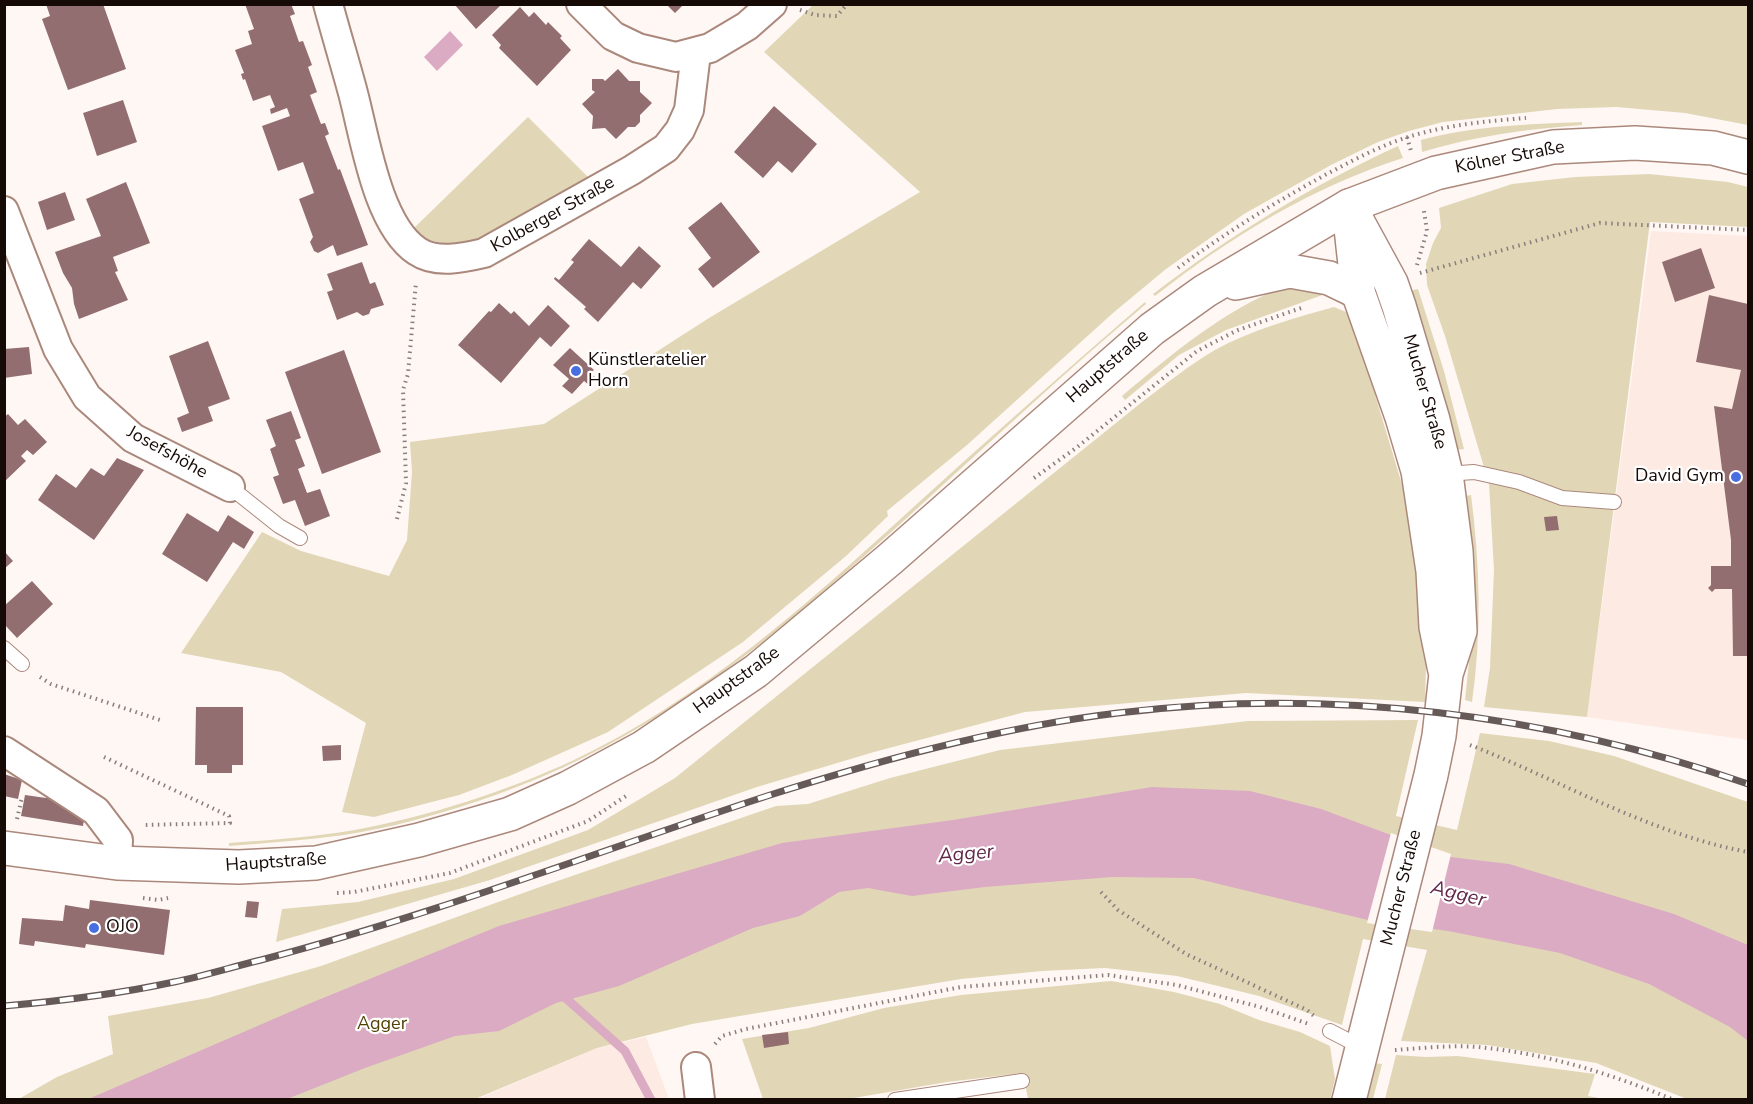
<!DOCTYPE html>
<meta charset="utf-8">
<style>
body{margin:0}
#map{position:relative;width:1753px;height:1104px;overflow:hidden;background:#fff7f4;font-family:"Nunito Sans",sans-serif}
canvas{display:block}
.frame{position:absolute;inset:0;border:6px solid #160a07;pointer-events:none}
</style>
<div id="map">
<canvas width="1753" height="1104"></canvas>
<div class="frame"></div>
</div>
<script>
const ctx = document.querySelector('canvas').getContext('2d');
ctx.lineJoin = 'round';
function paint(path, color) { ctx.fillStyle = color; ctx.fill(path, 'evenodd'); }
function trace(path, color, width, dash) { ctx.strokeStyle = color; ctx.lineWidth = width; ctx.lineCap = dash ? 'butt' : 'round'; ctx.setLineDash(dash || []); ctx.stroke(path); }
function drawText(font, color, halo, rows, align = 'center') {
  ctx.font = font + ' "Nunito Sans",sans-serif'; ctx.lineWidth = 4.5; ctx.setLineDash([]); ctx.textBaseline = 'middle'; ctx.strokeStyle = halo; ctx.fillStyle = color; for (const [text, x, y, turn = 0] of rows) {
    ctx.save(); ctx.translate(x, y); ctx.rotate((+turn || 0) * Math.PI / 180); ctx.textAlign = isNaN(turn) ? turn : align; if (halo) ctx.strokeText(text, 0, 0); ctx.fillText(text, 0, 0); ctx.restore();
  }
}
paint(new Path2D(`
 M1651 231 1748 236V740L1587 717Z
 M646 1037 669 1099 475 1100 597 1048Z`), '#fdeae3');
paint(new Path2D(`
 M813 5H1748V125L1685 113 1616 107 1557 109 1443 122 1409 131 1378 142 1331 165 1244 214 1166 269 1113 313 967 445 887 511 888 516 846 556 743 642 608 732 512 775 459 795 374 817 342 812 366 723 281 672 181 653 262 532 301 551 389 576 407 540 412 472 410 442 544 424 709 318 920 192 764 52Z
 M528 117 591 180 480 241 447 245 420 237 413 229Z
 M1582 122V125C1527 129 1475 136 1422 152L1421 140C1473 126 1528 124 1582 122Z
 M1398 146 1403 158C1310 188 1232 236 1155 296L1153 294C1229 236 1311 186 1398 146Z
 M1649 174 1728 182 1748 187V227L1650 222 1587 717 1484 707 1490 668 1494 570 1489 484 1445 336 1427 285 1426 264 1433 243 1441 228 1439 208 1512 184 1575 177Z
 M1285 286 1328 293 1226 330 1179 355 1125 400 1122 396C1172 354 1224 310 1285 286Z
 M1418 289 1444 371 1464 449 1456 450 1409 291Z
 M1145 302 1146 304C1065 372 987 445 909 516 815 601 720 685 608 745 533 786 429 822 344 835 306 840 268 843 229 846V843C271 840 313 837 355 830 429 816 505 792 574 760 700 700 805 606 907 513 986 441 1065 371 1145 302Z
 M1334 307 1346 312 1353 323 1368 360 1376 398 1416 531 1427 635 1425 702 1246 693 1025 712 874 752 757 787 490 880 276 942 282 909 358 902 454 879 588 830 675 778 1142 402C1166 384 1189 365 1215 350 1251 330 1294 318 1334 307Z
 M1471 495C1480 564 1482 633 1472 702L1465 700 1471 643 1464 496Z
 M1418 720 1396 816 1457 830 1480 733 1549 741 1614 756 1748 802V1099H1687L1596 1063 1487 1045 1401 1041 1427 950 1363 939 1342 1025 1259 996 1177 976 1105 968 1042 971 961 979 692 1024 597 1048 475 1099 17 1100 57 1077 113 1054 108 1016 208 998 321 966 537 888 776 806 808 804 890 778 1000 750 1248 721Z
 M1111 981 1174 992 1220 1004 1259 1020 1300 1032 1330 1046 1335 1079 1330 1100 1028 1099 1023 1073 947 1082 848 1099H763L742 1039 809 1028 884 1008 961 995Z
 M1396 1055 1426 1057 1458 1056 1595 1074 1588 1096 1604 1099H1385Z
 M1374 1063 1382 1064 1373 1099 1365 1100Z`), '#e1d7b7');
paint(new Path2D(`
 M450 31 463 45 437 71 424 57Z
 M1152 787 1250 791 1321 809 1450 857 1509 864 1674 914 1748 945V1041L1730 1027 1649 984 1560 953 1448 931 1368 920 1194 878 1112 877 985 887 912 896 868 888 839 892 800 916 753 928 619 986 556 1003 499 1031 455 1036 365 1068 287 1099 86 1100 306 1005 499 926 782 843 953 820Z`), '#dbaac3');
paint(new Path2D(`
 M1391 833 1451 854 1432 932 1367 923Z`), '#fff7f4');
trace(new Path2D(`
 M560 993 625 1051 651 1100`), '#dbaac3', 9);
paint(new Path2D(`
 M46 4H103L126 69 68 90 42 19 50 16Z
 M245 4H291L295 14 290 16 299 42 303 41 312 65 308 67 317 92 310 95 321 124 325 123 329 134 325 136 338 170 340 169 368 245 337 256 333 245 318 253 314 251 310 242 313 237 299 199 314 193 303 162 278 171 262 126 290 116 287 108 271 114 270 109 275 107 270 95 253 101 245 79 243 80 241 74 244 73 235 50 252 44 248 31 254 29Z
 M454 4H502L476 29Z
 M666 4H684L675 13Z
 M520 7 529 17 534 12 546 25 548 22 562 36 560 38 571 50 537 86 499 48 501 45 492 35Z
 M618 69 629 81H640V92L652 103 640 115V122L635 127H628L616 139 605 128 592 129 593 116 582 104 595 92 592 90V79H603L605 81Z
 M123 100 137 142 97 156 83 113Z
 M774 106 817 144 792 173 778 161 763 178 734 152Z
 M126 182 150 243 113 257 118 271 115 272 128 300 79 319 74 304 72 288 63 273 55 252 101 236 86 199Z
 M65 192 75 220 47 230 38 202Z
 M721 202 760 252 713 288 698 269 711 258 688 228Z
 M589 239 621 267 639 246 661 266 641 289 633 282 598 322 584 309 586 307 554 279 555 277 559 280 574 262 571 260Z
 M1701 248 1715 288 1675 302 1662 262Z
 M362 262 370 284 375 282 384 305 371 309 369 314 363 316 357 312 337 320 327 292 333 290 327 274Z
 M1709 295 1748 304V656H1733L1732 589H1715L1712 592 1708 588 1711 585V566H1731V540L1714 406 1732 409 1741 370 1696 362Z
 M499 303 511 314 514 311 529 326 548 305 570 326 551 347 540 337 501 383 458 345 489 311 491 312Z
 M208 341 230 399 208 407 213 421 182 432 177 418 189 413 169 356Z
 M29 347 32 374 4 378V349Z
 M570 348 594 370 590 373 595 377 589 385 584 381 572 394 562 386 569 379 553 365Z
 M344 350 381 452 322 474 285 372Z
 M291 411 301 438 295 440 305 466 298 469 307 493 320 489 330 516 305 526 295 500 283 504 273 477 279 475 270 449 276 446 266 420Z
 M8 414 18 425 25 419 47 442 33 455 27 450 21 456 26 461 4 482V417Z
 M117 458 144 470 94 540 38 500 56 474 76 488 91 468 104 476Z
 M187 513 218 532 228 515 254 532 244 549 233 542 207 582 162 554Z
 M1557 516 1559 530 1546 531 1544 517Z
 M4 551 13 561 4 569Z
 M32 581 53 604 17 638 4 624V606Z
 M196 707H243V765H232V773H207V765H195Z
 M341 745V760L323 761 322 746Z
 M4 774 22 780 18 799 4 796Z
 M48 792 80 813 79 817 84 819 83 826 21 816 25 795 46 798Z
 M90 900 170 910 164 955 86 944 85 948 35 941 34 946 19 944 22 918 63 921 65 905 89 909Z
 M247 901 259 902 257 918 245 917Z
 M788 1032 789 1044 764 1048 762 1035Z`), '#936e71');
const service = new Path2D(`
 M1446 474 1474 472 1519 482 1562 498 1614 502
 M230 487 279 526 300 538
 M4 648 22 664
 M1330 1031 1361 1047
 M895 1100 1022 1081`);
const minor = new Path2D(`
 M328 4C336 34 345 63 353 93 365 138 377 224 417 251 436 264 463 258 484 253L632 170 666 148 680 130 689 110 696 53
 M581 4 613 36 638 48 676 57 710 48 747 26 772 4
 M4 211 58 349 87 397 133 438 230 487
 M4 751 96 811 118 840 117 863
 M696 1067 700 1100`);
const secondary = new Path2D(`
 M1350 219 1358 292 1402 417 1418 471 1433 571 1436 627 1445 671
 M1349 1100 1431 775 1439 736 1446 674 1460 631 1456 551 1446 474 1433 420 1399 306 1391 283 1349 206`);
const primary = new Path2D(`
 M1236 283 1290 271 1329 278 1358 292
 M4 848 117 863 239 867 316 863 419 840 510 814 568 788 644 747 756 671 890 559 1152 329 1205 291 1349 206 1436 173 1553 147 1635 143 1713 148 1748 157`);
trace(service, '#ab887c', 16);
trace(minor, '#ab887c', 32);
trace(secondary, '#ab887c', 36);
trace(primary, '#ab887c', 36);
trace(new Path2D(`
 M800 10 815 15 837 16 847 4
 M1407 137 1411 151
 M1417 265 1427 231 1424 211
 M1178 268C1225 233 1274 203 1325 175 1352 161 1379 146 1408 137 1446 125 1487 121 1526 118
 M1420 273 1600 223 1748 230
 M1034 478 1076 448 1197 351 1238 330 1304 307
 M397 519 406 483 403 390 408 374 416 282
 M40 677 51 684 163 721
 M1470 745C1562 781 1650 834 1748 852
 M104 757 229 816 230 823 142 825
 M17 819 22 797
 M1101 892 1118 910 1186 954 1307 1010 1314 1016
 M337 893 354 892 450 873 588 821 626 796
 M143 898 158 900 168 898
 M715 1044 722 1036 746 1029 961 987 1108 975 1177 985 1260 1007 1309 1024
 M1395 1050C1425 1048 1456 1044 1487 1048 1552 1055 1614 1075 1674 1100`), '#897f7c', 4, [1.5, 4.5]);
trace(service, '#fff', 14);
trace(minor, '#fff', 28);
trace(secondary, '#fff', 33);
trace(primary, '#fff', 33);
const rail = new Path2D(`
 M4 1006C61 1001 118 994 174 982 203 976 232 967 261 960 433 915 599 851 767 796 879 760 1001 727 1118 713 1330 687 1547 714 1748 784`);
trace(rail, '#655a57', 7);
trace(rail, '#fff', 4.5, [14]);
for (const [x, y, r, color] of [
 [576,371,6,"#486fe2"],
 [1736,477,6,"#486fe2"],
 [94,928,6,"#486fe2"]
]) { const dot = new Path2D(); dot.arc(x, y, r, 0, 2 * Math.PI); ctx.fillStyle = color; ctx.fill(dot); trace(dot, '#fff', 2); }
drawText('18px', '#160a07', '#fff', [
 ["Kölner Straße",1510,158,-11],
 ["Kolberger Straße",553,215,-29],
 ["Hauptstraße",1108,367,-41],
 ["Mucher Straße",1424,392,74],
 ["Josefshöhe",167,453,29],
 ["Hauptstraße",737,681,-36],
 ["Hauptstraße",276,863,-4],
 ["Mucher Straße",1402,888,-76]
]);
drawText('18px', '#160a07', '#fff', [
 ["Künstleratelier",588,361],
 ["Horn",588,382],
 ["David Gym",1724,477,"right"],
 ["OJO",106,928]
], 'left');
drawText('18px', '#514002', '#fff', [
 ["Agger",382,1025]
]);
drawText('italic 20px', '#62274a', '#fff', [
 ["Agger",966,855,-5],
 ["Agger",1458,895,14]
]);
</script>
